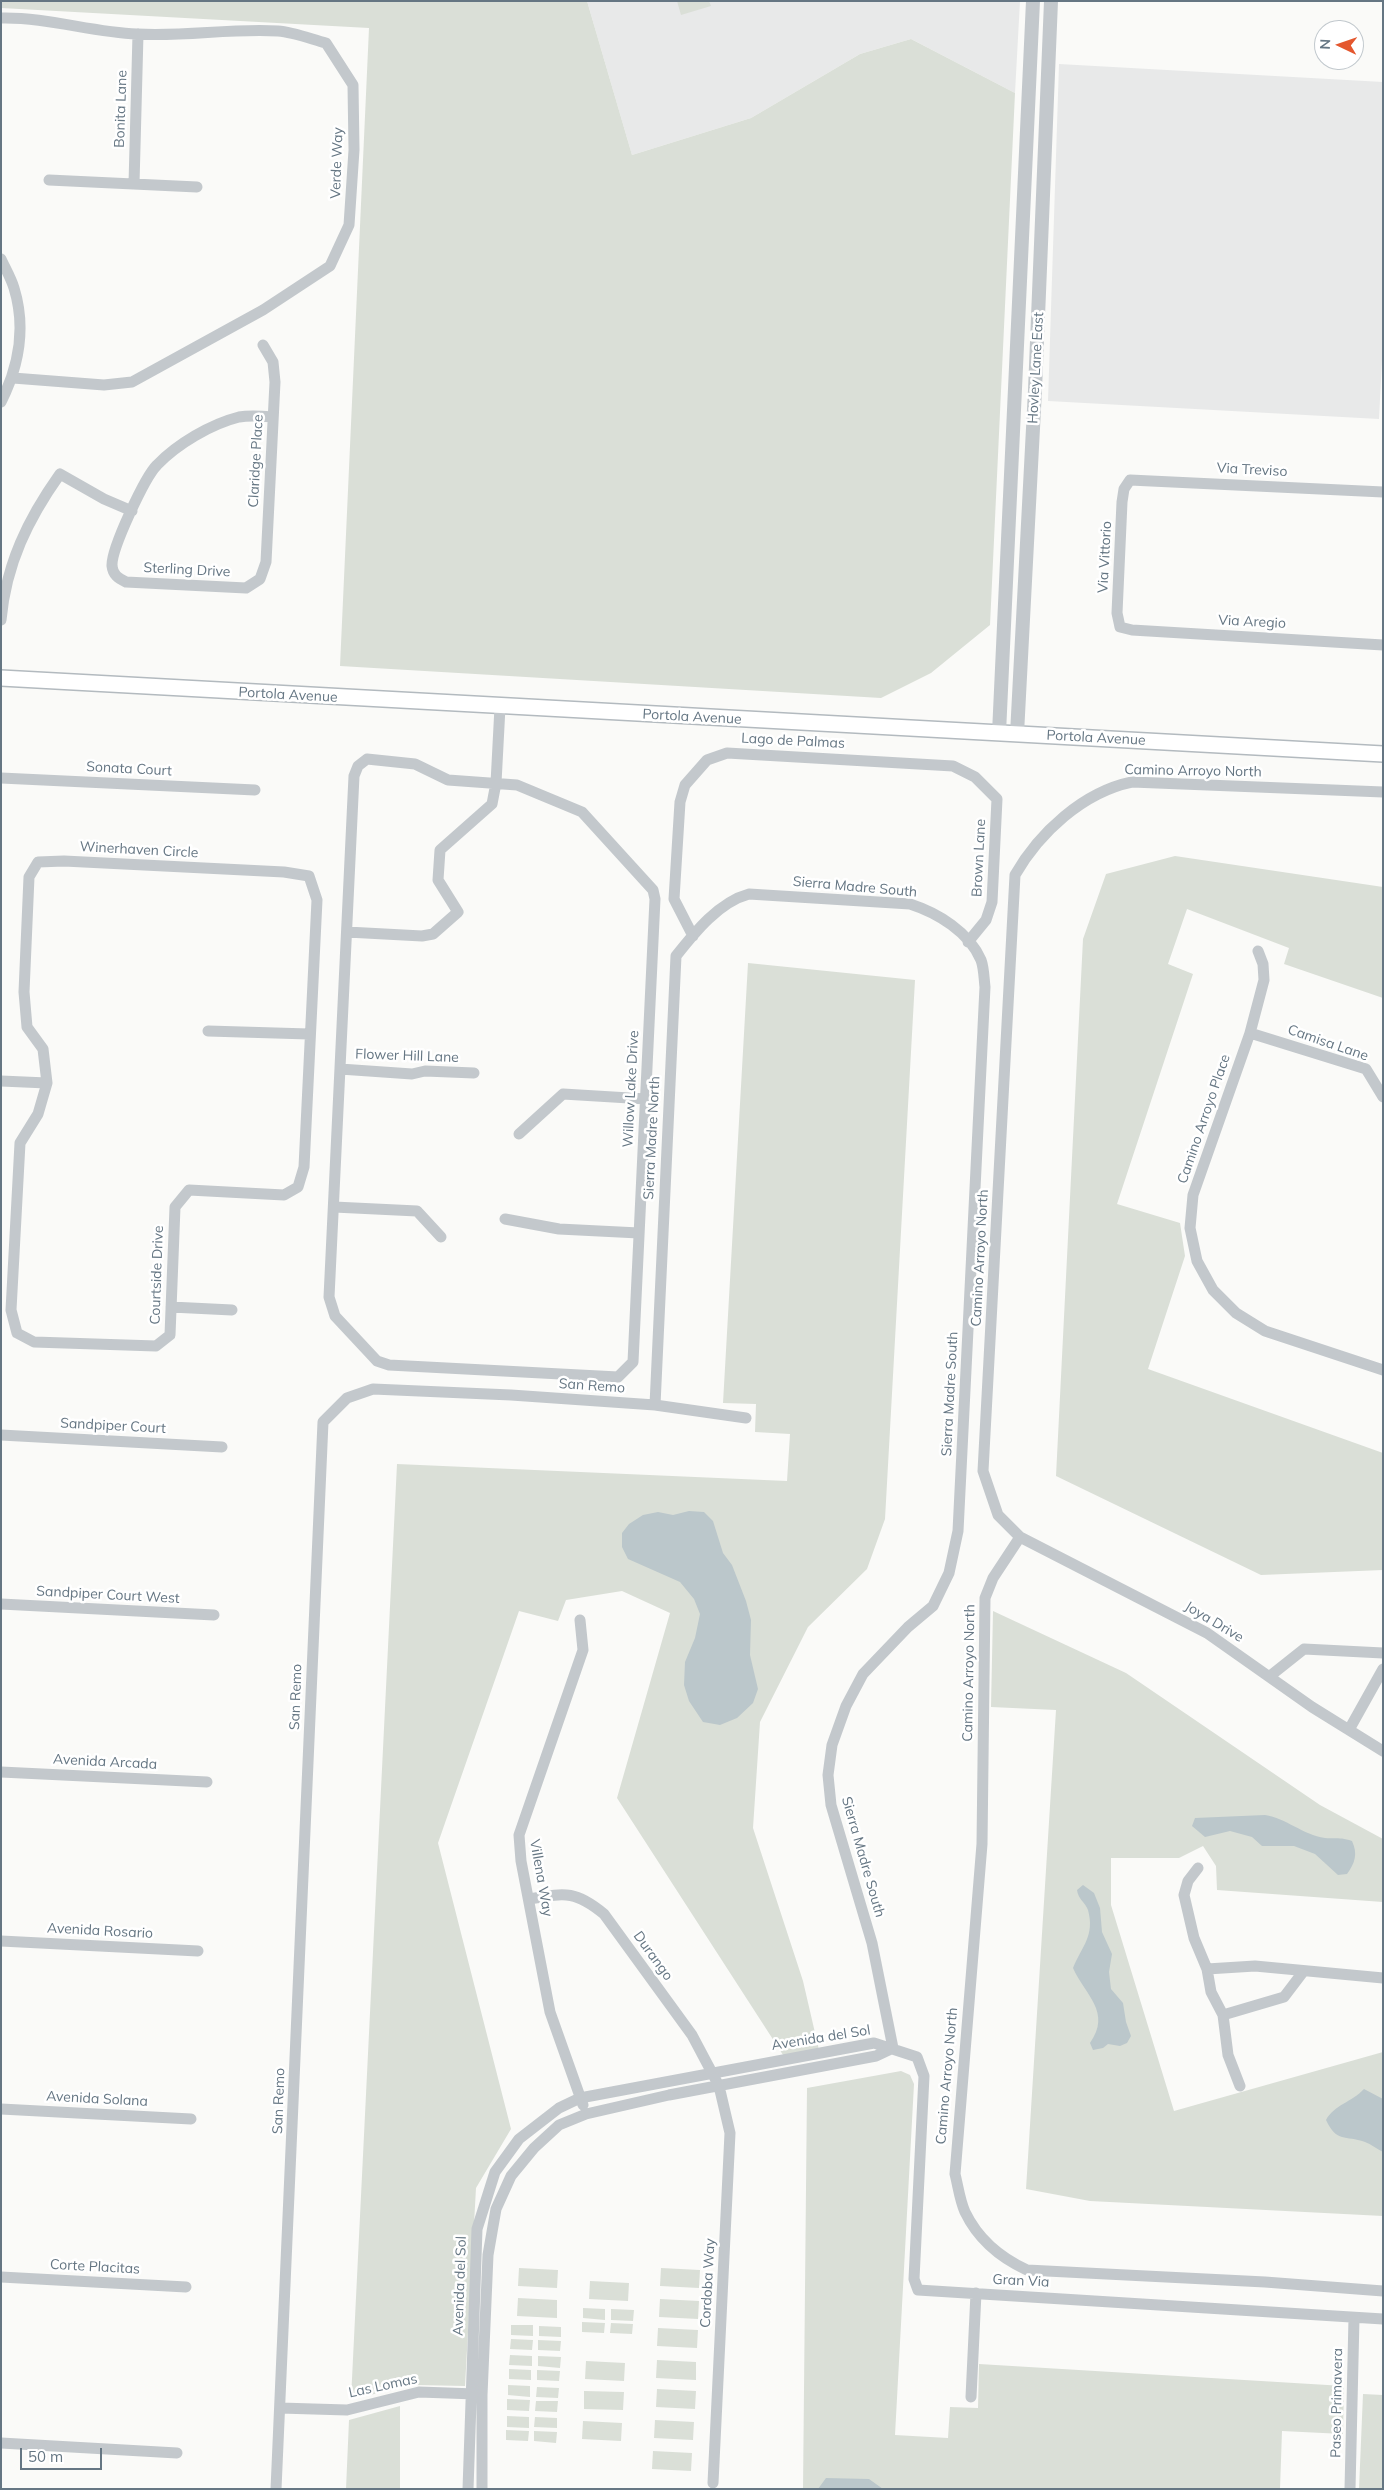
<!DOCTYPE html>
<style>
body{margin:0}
#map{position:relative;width:1384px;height:2490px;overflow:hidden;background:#fafaf8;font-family:Mulish,sans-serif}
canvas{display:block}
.frame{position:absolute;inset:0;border:2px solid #657683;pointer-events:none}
.north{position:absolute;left:1314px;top:20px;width:50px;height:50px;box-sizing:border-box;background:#fff;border:1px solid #c1c8cd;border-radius:50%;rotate:273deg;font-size:14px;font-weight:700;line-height:20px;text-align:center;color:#657683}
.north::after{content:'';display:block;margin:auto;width:18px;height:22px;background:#e4572e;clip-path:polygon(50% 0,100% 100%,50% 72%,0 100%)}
.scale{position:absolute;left:20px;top:2448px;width:82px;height:22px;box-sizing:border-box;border:2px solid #657683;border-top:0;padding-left:6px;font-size:15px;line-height:18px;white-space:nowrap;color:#657683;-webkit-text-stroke:4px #fff;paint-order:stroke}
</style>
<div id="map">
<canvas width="1384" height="2490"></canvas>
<div class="frame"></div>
<div class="north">N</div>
<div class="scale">50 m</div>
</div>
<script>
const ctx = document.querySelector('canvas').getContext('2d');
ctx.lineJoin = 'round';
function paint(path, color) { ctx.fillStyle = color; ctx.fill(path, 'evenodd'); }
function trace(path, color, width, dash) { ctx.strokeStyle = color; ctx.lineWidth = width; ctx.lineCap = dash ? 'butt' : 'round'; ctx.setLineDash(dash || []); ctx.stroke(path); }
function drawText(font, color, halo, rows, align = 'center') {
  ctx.font = font + ' Mulish,sans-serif'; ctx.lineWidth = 5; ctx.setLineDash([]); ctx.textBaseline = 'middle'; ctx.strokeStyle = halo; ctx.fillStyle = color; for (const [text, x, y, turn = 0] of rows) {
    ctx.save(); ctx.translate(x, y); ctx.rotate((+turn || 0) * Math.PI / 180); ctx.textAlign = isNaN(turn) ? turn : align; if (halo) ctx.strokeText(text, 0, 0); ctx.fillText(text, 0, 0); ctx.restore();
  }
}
paint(new Path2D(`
 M587 1H1020L1015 93 911 39 860 54 751 118 632 155Z
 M1059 64 1383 82V341L1379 419 1048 401Z`), '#e8e9e9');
paint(new Path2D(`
 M1 1H587L632 155 751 118 860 54 911 39 1015 93 990 625 931 673 881 698 340 666 369 28 1 8Z
 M677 1H709L711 6 681 15Z
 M1175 856 1383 887V998L1284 964 1289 948 1187 909 1168 964 1193 974 1117 1204 1180 1223 1185 1256 1148 1369 1383 1453V1570L1261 1575 1056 1476 1083 939 1106 874Z
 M748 963 915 980 885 1519 867 1569 808 1627 760 1722 753 1828 803 1981 819 2050 785 2058 617 1798 670 1613 622 1591 566 1600 558 1621 519 1611 438 1843 511 2129 476 2188 465 2386 416 2385 351 2399 397 1464 787 1481 790 1434 755 1432 756 1404 723 1403Z
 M993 1611 1126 1673 1320 1805 1383 1839V1902L1217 1890 1216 1866 1203 1846 1179 1858H1111V1905L1174 2111 1383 2052V2216L1090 2201 1026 2189 1056 1710 991 1707Z
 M901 2071 910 2075 914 2084 895 2435 948 2438 950 2407 978 2408 979 2364 1344 2386 1343 2434 1282 2431 1280 2489H803L807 2088Z
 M519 2268 558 2270 557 2288 518 2286Z
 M661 2268 700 2270 699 2288 660 2286Z
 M590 2281 629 2283 628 2301 589 2299Z
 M518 2298 557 2300V2318L517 2316Z
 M660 2299 699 2301 698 2319 659 2317Z
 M583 2308 605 2309V2320L583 2318Z
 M611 2309 634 2310 633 2321 611 2320Z
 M582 2322 605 2323 604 2333 582 2332Z
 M611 2323 633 2324 632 2334 610 2333Z
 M511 2325H533V2336L511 2335Z
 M539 2326 561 2327V2337L539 2336Z
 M658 2328 698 2330 697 2348 657 2346Z
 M511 2339 533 2340 532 2350 510 2349Z
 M538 2340 561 2341 560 2351 538 2350Z
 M510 2355 532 2356V2366L509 2365Z
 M538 2356 561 2357 560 2368 538 2366Z
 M657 2360 696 2362V2380L656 2378Z
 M586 2361 625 2363 624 2381 585 2379Z
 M509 2369 531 2370V2380L509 2379Z
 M537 2370 560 2371 559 2381 537 2380Z
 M508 2385 530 2386V2397L508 2395Z
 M537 2387 559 2388 558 2398 536 2397Z
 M657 2389 696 2391 695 2409 656 2407Z
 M584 2391 624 2392 623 2410 584 2409Z
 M1363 2394 1383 2395V2489H1359Z
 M507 2399 530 2400 529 2411 507 2410Z
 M536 2401H558L557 2412 535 2411Z
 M400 2406V2489H346L349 2420Z
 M507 2416 529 2417V2428L507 2427Z
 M535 2417 557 2418V2428L534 2427Z
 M655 2420 694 2422 693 2440 654 2438Z
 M583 2421 622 2423 621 2441 582 2439Z
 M506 2430 529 2431 528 2441 506 2440Z
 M534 2431 557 2432 556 2443 534 2441Z
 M653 2451 692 2453 691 2471 652 2469Z`), '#dadfd7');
paint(new Path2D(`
 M689 1511 704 1512 713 1521 723 1553 732 1565 746 1601 751 1620 750 1655 758 1689 753 1703 737 1718 720 1725 703 1722 689 1701 684 1685 685 1662 695 1638 700 1614 694 1599 680 1582 628 1559 622 1547V1533L629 1524 643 1515 658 1512 673 1515Z
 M1265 1815C1286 1818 1303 1835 1325 1838 1336 1839 1340 1837 1352 1841 1358 1854 1355 1863 1347 1874L1338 1875 1315 1854 1294 1846H1262L1252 1837 1230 1831 1205 1837 1192 1826 1195 1818Z
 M1083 1885 1094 1893 1100 1908 1102 1932 1112 1954 1109 1972 1111 1989 1123 2003 1126 2022 1131 2036 1127 2043 1120 2046 1108 2044 1103 2048 1093 2050 1090 2043C1112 2012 1085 1995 1073 1968 1082 1946 1095 1936 1088 1910 1085 1902 1078 1899 1077 1890Z
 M1364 2089 1383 2099V2152C1377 2149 1371 2144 1365 2142 1345 2135 1337 2143 1326 2120 1334 2105 1352 2102 1364 2089Z
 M826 2478 869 2479 883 2489H818Z`), '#bbc7cb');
const secondary = new Path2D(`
 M1 678 1383 754`);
trace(secondary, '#b3babf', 18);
trace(new Path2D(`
 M1 18C47 17 91 32 137 34 184 37 231 28 278 31 293 32 311 39 326 43L353 85 354 150 349 225 330 266 263 310 132 382 104 385 13 378
 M49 180 197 187
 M134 184 138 34
 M1 259C5 268 11 278 14 288 26 327 19 366 1 402
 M263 345 273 362 275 382 266 562 260 579 246 588 126 582C118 578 113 575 112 566 111 549 145 477 157 465 177 444 211 424 239 417 250 415 262 416 273 417
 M1383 492 1130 480 1124 489 1122 502 1117 613 1120 627 1132 630 1383 645
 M1 620C6 564 28 519 60 474L104 499 132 511
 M367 759 415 764 448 780 517 785 582 812 653 890 655 899 633 1362 618 1377 389 1365 377 1361 335 1316 329 1297 354 776 358 766Z
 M1 778 255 790
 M1383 792 1132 782C1083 792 1039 833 1015 875L983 1471 998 1515 1020 1537 993 1578 985 1598 982 1844 955 2174C958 2186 960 2201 965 2212 978 2239 1001 2258 1027 2270L1265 2282 1383 2291
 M64 861 284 872 309 876 317 900 304 1167 298 1187 284 1195 189 1190 175 1207 170 1335 156 1346 34 1342 17 1333 11 1310 20 1143 38 1114 47 1083 43 1049 27 1027 24 992 29 877 38 862Z
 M347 932 422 936 433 934 458 912 438 880 440 850 492 804 496 783 500 707
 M693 936 674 899 680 802 685 785 707 760 727 753 953 766 975 777 997 799 992 902 986 920 968 942
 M1258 951 1263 964 1264 980 1250 1033 1193 1195 1190 1228 1197 1261 1213 1290 1236 1313 1265 1331 1383 1370
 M208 1031 309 1034
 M1250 1033 1366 1069 1383 1097
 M340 1069 412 1074 425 1071 474 1073
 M1 1081 47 1083
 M519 1134 563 1094 646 1099
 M334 1207 417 1211 441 1237
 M505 1219 559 1229 639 1233
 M171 1307 232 1310
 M655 1405 676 956C695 932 719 902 749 894L910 904C938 913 969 932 981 960 984 968 984 979 985 987L958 1531 949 1573 933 1606 908 1627 863 1674 846 1706 832 1745 828 1775 831 1805 872 1943 893 2048
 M1 1435 222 1447
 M1020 1537 1207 1633 1312 1707 1383 1751
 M1 1604 214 1615
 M580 1620 583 1650 519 1835 521 1861 550 2012 583 2105
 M1270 1676 1304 1649 1383 1653
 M1350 1728 1383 1669
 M1 1772 207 1782
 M1198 1868 1188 1881 1184 1895 1194 1938 1207 1969 1211 1992 1223 2015 1228 2055 1240 2086
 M529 1899C565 1893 575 1890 604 1914L692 2035 719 2086 730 2133 713 2483
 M1 1941 198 1951
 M1207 1969 1255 1966 1383 1978
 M1223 2015 1284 1997 1303 1972
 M1 2109 191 2119
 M1 2277 186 2287
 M971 2397 976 2293
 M280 2408 347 2410 419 2392 476 2394
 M1 2443 177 2453
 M276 2489 323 1422 347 1398 373 1389 511 1395 655 1405 746 1418
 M468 2489 477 2229 495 2172 519 2139 559 2108 580 2098 874 2043 917 2057 924 2076 914 2279 918 2290 1383 2319
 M482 2489V2395L488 2255 496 2209 511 2176 534 2148 559 2125 586 2114 669 2095 876 2056 893 2048
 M1350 2489 1354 2318`), '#c3c8cc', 11);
trace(new Path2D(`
 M999 733 1033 1
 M1017 734 1035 390 1051 1`), '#c3c8cc', 14);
trace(secondary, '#fff', 15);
drawText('14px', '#657683', '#fff', [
 ["Bonita Lane",121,109,-88],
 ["Verde Way",337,163,-88],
 ["Hovley Lane East",1036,368,-87],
 ["Claridge Place",256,461,-87],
 ["Via Treviso",1252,470,3],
 ["Via Vittorio",1105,557,-87],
 ["Sterling Drive",187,570,3],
 ["Via Aregio",1252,622,3],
 ["Portola Avenue",288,695,3],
 ["Portola Avenue",692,717,3],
 ["Portola Avenue",1096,738,3],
 ["Lago de Palmas",793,741,3],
 ["Sonata Court",129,769,3],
 ["Camino Arroyo North",1193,771,1],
 ["Winerhaven Circle",139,850,3],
 ["Brown Lane",979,858,-87],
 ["Sierra Madre South",855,887,5],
 ["Camisa Lane",1328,1043,19],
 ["Flower Hill Lane",407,1056,2],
 ["Willow Lake Drive",631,1089,-87],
 ["Camino Arroyo Place",1204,1119,-71],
 ["Sierra Madre North",652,1138,-87],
 ["Camino Arroyo North",980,1258,-87],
 ["Courtside Drive",157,1275,-88],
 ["San Remo",592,1386,4],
 ["Sierra Madre South",950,1394,-87],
 ["Sandpiper Court",113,1426,3],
 ["Sandpiper Court West",108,1595,3],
 ["Joya Drive",1214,1622,31],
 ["Camino Arroyo North",969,1673,-89],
 ["San Remo",296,1697,-88],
 ["Avenida Arcada",105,1762,3],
 ["Sierra Madre South",863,1857,74],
 ["Villena Way",541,1878,80],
 ["Avenida Rosario",100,1931,3],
 ["Durango",653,1956,54],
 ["Avenida del Sol",821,2038,-9],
 ["Camino Arroyo North",947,2076,-85],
 ["Avenida Solana",97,2099,3],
 ["San Remo",279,2101,-88],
 ["Corte Placitas",95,2267,3],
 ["Gran Via",1021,2281,3],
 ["Cordoba Way",708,2283,-87],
 ["Avenida del Sol",460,2286,-88],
 ["Las Lomas",383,2386,-12],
 ["Paseo Primavera",1337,2403,-89]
]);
</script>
